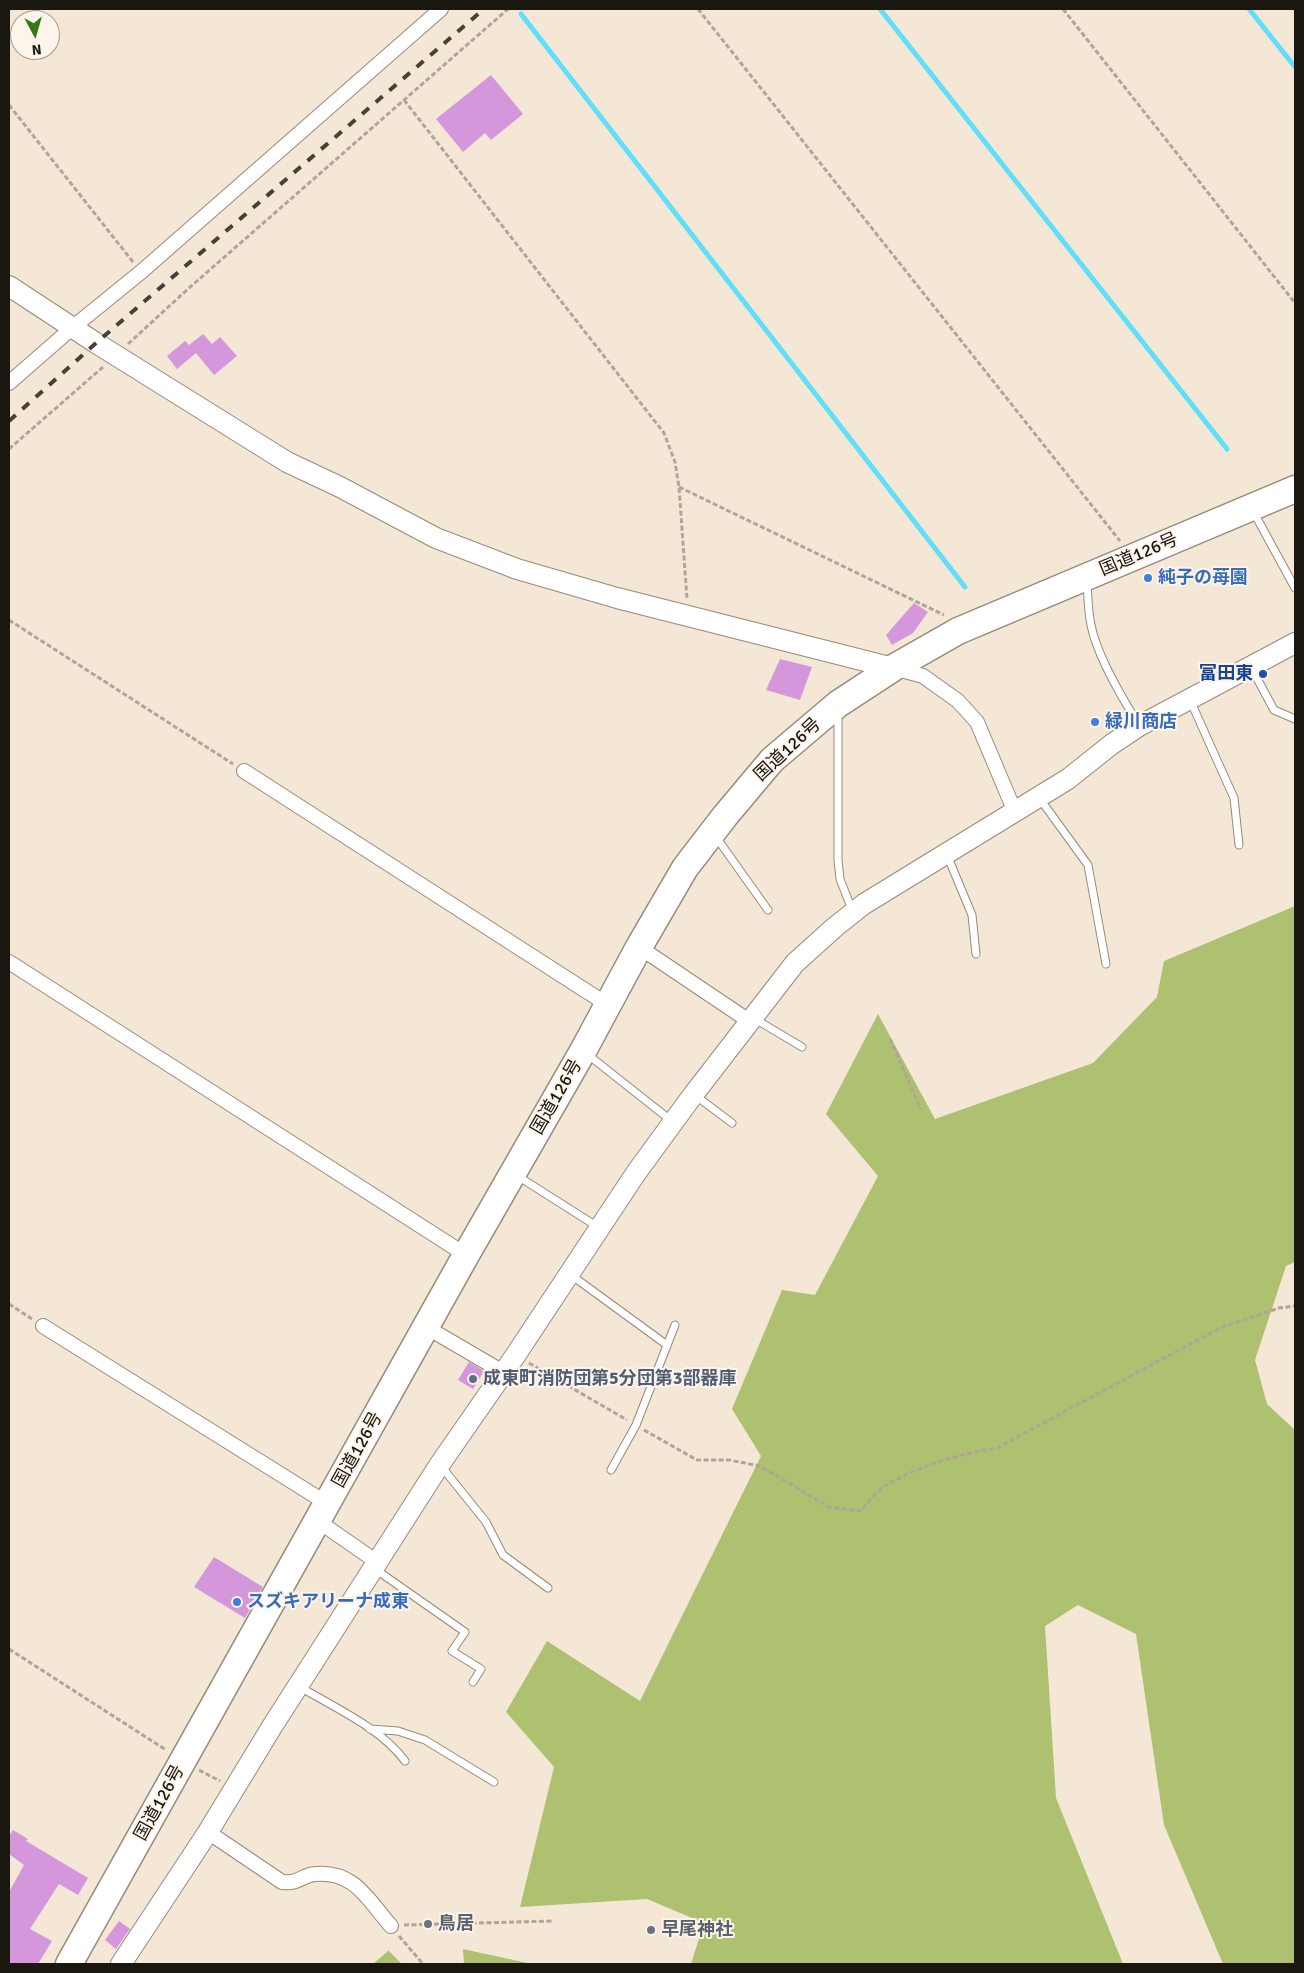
<!DOCTYPE html>
<meta charset="utf-8">
<style>
body{margin:0}
#map{position:relative;width:1304px;height:1973px;overflow:hidden;background:#f4e7d6;font-family:Signika,sans-serif}
canvas{display:block}
.frame{position:absolute;inset:0;border:10px solid #1a1610;pointer-events:none}
.north{position:absolute;left:10px;top:10px;width:50px;height:50px;box-sizing:border-box;background:#fdf5eb;border:1px solid #a29c93;border-radius:50%;rotate:174deg;font-size:14px;font-weight:700;line-height:20px;text-align:center;color:#1a1610}
.north::after{content:'';display:block;margin:auto;width:18px;height:22px;background:#357817;clip-path:polygon(50% 0,100% 100%,50% 72%,0 100%)}
</style>
<div id="map">
<canvas width="1304" height="1973"></canvas>
<div class="frame"></div>
<div class="north">N</div>
</div>
<script>
const ctx = document.querySelector('canvas').getContext('2d');
ctx.lineJoin = 'round';
function paint(path, color) { ctx.fillStyle = color; ctx.fill(path, 'evenodd'); }
function trace(path, color, width, dash) { ctx.strokeStyle = color; ctx.lineWidth = width; ctx.lineCap = dash ? 'butt' : 'round'; ctx.setLineDash(dash || []); ctx.stroke(path); }
function drawText(font, color, halo, rows, align = 'center') {
  ctx.font = font + ' Signika,"Noto Sans JP",sans-serif'; ctx.lineWidth = 4; ctx.setLineDash([]); ctx.textBaseline = 'middle'; ctx.strokeStyle = halo; ctx.fillStyle = color; for (const [text, x, y, turn = 0] of rows) {
    ctx.save(); ctx.translate(x, y); ctx.rotate((+turn || 0) * Math.PI / 180); ctx.textAlign = isNaN(turn) ? turn : align; if (halo) ctx.strokeText(text, 0, 0); ctx.fillText(text, 0, 0); ctx.restore();
  }
}
paint(new Path2D(`
 M1295 906V1262L1286 1266 1255 1360 1267 1404 1295 1430V1964H1223L1164 1825 1136 1634 1078 1605 1045 1626 1056 1798 1123 1964H691L704 1923 647 1899 520 1907 554 1767 506 1712 547 1641 640 1701 761 1456 732 1409 782 1290 815 1295 878 1176 826 1114 878 1014 935 1119 1093 1063 1157 997 1164 961Z
 M463 1949 532 1964H464Z
 M388 1950 402 1964H373L388 1951Z`), '#adc170');
trace(new Path2D(`
 M880 9 1227 449
 M1249 9 1295 67
 M521 14 965 587`), '#60dff9', 5);
paint(new Path2D(`
 M491 75 523 114 491 140 485 133 463 152 436 119Z
 M203 334 212 344 220 337 237 356 214 375 196 353 177 369 167 356 185 341 189 345Z
 M914 603 928 612 913 633 892 645 886 635Z
 M780 659 812 667 800 700 766 690Z
 M469 1362 484 1371 473 1389 458 1380Z
 M214 1557 263 1587 245 1618 194 1587Z
 M13 1830 28 1839 26 1841 88 1878 78 1895 59 1884 30 1929 52 1941 38 1964H9V1892L24 1865 9 1854V1836Z
 M119 1921 130 1929 116 1949 105 1940Z`), '#d497db');
const lane = new Path2D(`
 M1253 511 1295 588
 M1087 583C1088 596 1088 611 1091 625 1097 656 1122 698 1139 725
 M1252 669 1274 710 1295 719
 M1190 700 1234 798 1239 845
 M838 713V860L840 879 852 910
 M1040 799 1088 865 1106 964
 M716 837 768 910
 M947 855 972 915 976 954
 M755 1019 802 1047
 M587 1054 673 1122
 M696 1096 732 1123
 M516 1175 598 1227
 M571 1275 667 1345
 M441 1466 486 1522 503 1555 548 1588
 M611 1470 636 1425 675 1325
 M375 1569 465 1632 452 1651 481 1669 473 1682
 M300 1687C334 1707 382 1729 405 1761
 M370 1729 398 1731 425 1740 494 1782`);
const street = new Path2D(`
 M9 383 72 328 141 272 441 9
 M894 668 923 676 958 701 977 722 1015 812
 M244 771 608 1005
 M639 947 749 1021
 M9 962 466 1255
 M43 1326 328 1504
 M426 1327 503 1372
 M318 1521 377 1562
 M208 1832 282 1882C299 1884 302 1875 315 1874 354 1870 368 1900 391 1926`);
const secondary = new Path2D(`
 M9 286 96 343 287 462 340 487 436 538 517 569 617 598 893 668
 M121 1964 208 1832 273 1725 440 1464 515 1356 636 1173 693 1095 795 963 835 927 864 904 1068 779 1112 744 1139 726 1295 643`);
const highway = new Path2D(`
 M69 1964 466 1255 583 1051 639 947 685 868 725 816 772 760 838 704 893 668 958 631 1295 489`);
trace(lane, '#968a7a', 9);
trace(street, '#968a7a', 16);
trace(secondary, '#968a7a', 22);
trace(highway, '#968a7a', 29);
trace(new Path2D(`
 M698 9 1120 541
 M1063 9 1295 303
 M404 100 664 433 675 462 679 487 687 599
 M9 105 133 262
 M128 344 189 288 508 9
 M9 449 103 367
 M679 487 944 615
 M9 620 233 764
 M890 1039 921 1109
 M9 1304 32 1319
 M529 1363 627 1420
 M644 1430 697 1460H729L760 1466 829 1507 860 1511C868 1503 877 1490 888 1484 920 1465 960 1454 997 1448L1220 1328 1279 1308 1295 1306
 M9 1649 166 1750
 M199 1770 220 1781
 M404 1925 553 1921
 M399 1936 423 1964`), '#afa598', 3, [5, 2.5]);
trace(lane, '#fff', 7);
trace(street, '#fff', 14);
trace(secondary, '#fff', 20);
trace(highway, '#fff', 26);
trace(new Path2D(`
 M9 421 96 343 484 9`), '#464038', 4, [9, 9]);
for (const [x, y, r, color] of [
 [1148,578,5,"#3f7fe0"],
 [1263,674,5,"#1a4fb4"],
 [1095,722,5,"#3f7fe0"],
 [473,1379,5,"#5c6f8a"],
 [237,1602,5,"#3f7fe0"],
 [428,1924,5,"#6b7280"],
 [651,1930,5,"#6b7280"]
]) { const dot = new Path2D(); dot.arc(x, y, r, 0, 2 * Math.PI); ctx.fillStyle = color; ctx.fill(dot); trace(dot, '#fdf5eb', 2); }
drawText('18px', '#1a1610', '#fdf5eb', [
 ["国道126号",1139,555,-23],
 ["国道126号",788,750,-43],
 ["国道126号",557,1097,-60],
 ["国道126号",358,1450,-61],
 ["国道126号",160,1803,-61]
]);
drawText('bold 18px', '#366cbe', '#fdf5eb', [
 ["純子の苺園",1158,578],
 ["緑川商店",1105,722],
 ["スズキアリーナ成東",247,1602]
], 'left');
drawText('bold 18px', '#164399', '#fdf5eb', [
 ["富田東",1253,674]
], 'right');
drawText('bold 18px', '#4e5e75', '#fdf5eb', [
 ["成東町消防団第5分団第3部器庫",483,1379]
], 'left');
drawText('bold 18px', '#5b616d', '#fdf5eb', [
 ["鳥居",438,1924],
 ["早尾神社",661,1930]
], 'left');
</script>
